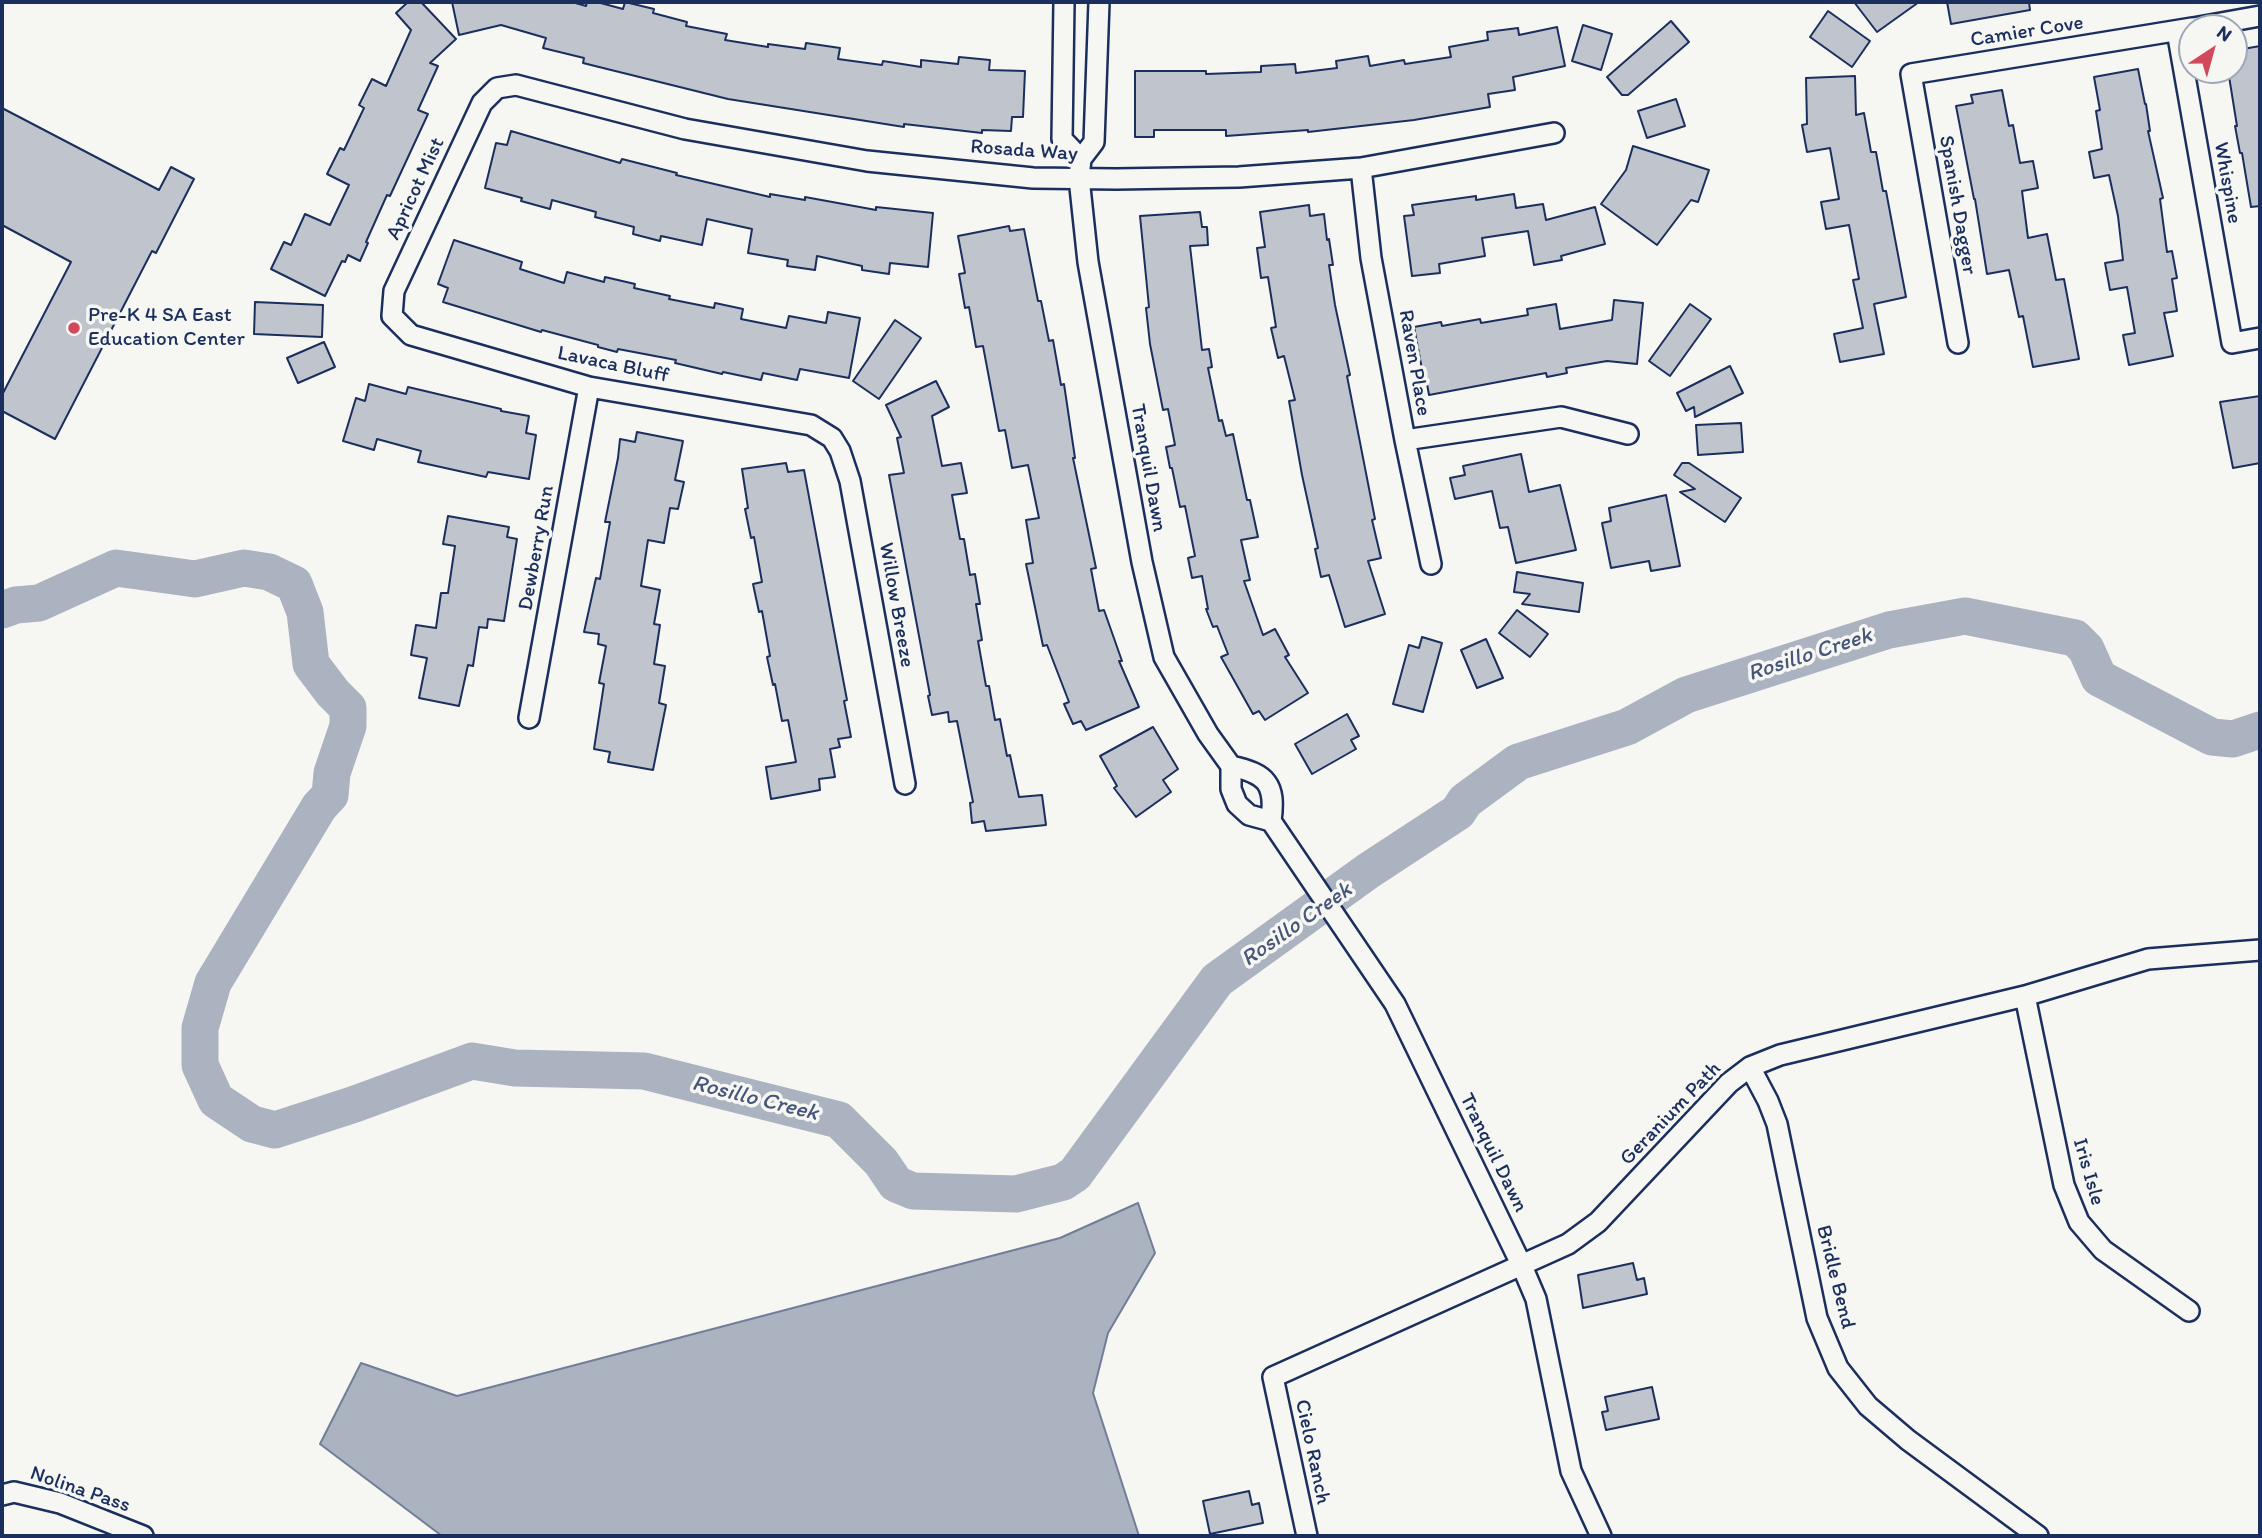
<!DOCTYPE html>
<style>
body{margin:0}
#map{position:relative;width:2262px;height:1538px;overflow:hidden;background:#f6f6f2;font-family:Itim,sans-serif}
canvas{display:block}
.frame{position:absolute;inset:0;border:4px solid #1b2f5e;pointer-events:none}
.north{position:absolute;left:2178px;top:14px;width:70px;height:70px;box-sizing:border-box;background:#f6f6f2;border:2px solid #9ea6b7;border-radius:50%;rotate:36deg;font-size:19px;font-weight:700;line-height:28px;text-align:center;color:#1b2f5e}
.north::after{content:'';display:block;margin:auto;width:24px;height:32px;background:#d1495b;clip-path:polygon(50% 0,100% 100%,50% 72%,0 100%)}
</style>
<div id="map">
<canvas width="2262" height="1538"></canvas>
<div class="frame"></div>
<div class="north">N</div>
</div>
<script>
const ctx = document.querySelector('canvas').getContext('2d');
ctx.lineJoin = 'round';
function paint(path, color) { ctx.fillStyle = color; ctx.fill(path, 'evenodd'); }
function trace(path, color, width, dash) { ctx.strokeStyle = color; ctx.lineWidth = width; ctx.lineCap = dash ? 'butt' : 'round'; ctx.setLineDash(dash || []); ctx.stroke(path); }
function drawText(font, color, halo, rows, align = 'center') {
  ctx.font = font + ' Itim,sans-serif'; ctx.lineWidth = 7; ctx.setLineDash([]); ctx.textBaseline = 'middle'; ctx.strokeStyle = halo; ctx.fillStyle = color; for (const [text, x, y, turn = 0] of rows) {
    ctx.save(); ctx.translate(x, y); ctx.rotate((+turn || 0) * Math.PI / 180); ctx.textAlign = isNaN(turn) ? turn : align; if (halo) ctx.strokeText(text, 0, 0); ctx.fillText(text, 0, 0); ctx.restore();
  }
}
const water = new Path2D(`
 M1138 1203 1155 1253 1108 1333 1093 1393 1139 1536H442L320 1444 361 1363 457 1396 1060 1238Z`);
paint(water, '#abb2c0');
trace(water, '#717e99', 2);
trace(new Path2D(`
 M2 610 16 605 39 603 116 568 195 579 244 568 269 572 294 584 305 612 311 664 333 693 348 708V726L332 773 330 795 319 807 213 983 200 1028V1065L216 1100 252 1124 275 1130 355 1104 472 1061 515 1068 644 1071 839 1120 881 1162 896 1184 913 1191 1016 1194 1063 1182 1075 1174 1217 980 1368 871 1458 812 1465 801 1518 762 1627 727 1686 695 1889 630 1965 616 2075 638 2086 649 2099 678 2212 737 2233 739 2260 730`), '#abb2c0', 37);
const building = new Path2D(`
 M408 2H421L456 39 430 63 438 66 418 110 428 114 390 196 387 195 366 242 368 243 360 261 348 255 345 262 342 261 325 296 271 269 284 242 291 245 305 214 330 225 349 185 327 174 340 148 344 150 364 108 359 105 372 79 386 86 411 30 396 13Z
 M452 2H572L586 6 587 2H597L623 9 625 2 654 9 653 13 687 22 686 26 727 34 725 40 768 47V44L805 49 806 43 840 48 838 59 882 65 883 61 921 67V60L958 64 959 57 990 60 989 70 1025 71 1023 117H1012L1011 131 982 130V133L904 124V127L728 99 583 63 584 58 543 48 546 38 501 25 459 35Z
 M1854 2H1919L1877 32Z
 M1947 2H2029L2030 10 1951 24Z
 M1828 11 1870 41 1852 67 1810 37Z
 M1671 21 1689 42 1628 95H1622L1607 77Z
 M1583 25 1612 34 1601 70 1572 61Z
 M1557 27 1565 66 1513 77 1515 90 1488 94 1490 107 1414 120 1308 132V130L1226 136V130H1154V137H1135V71H1206V74L1261 72V66L1295 64 1296 73 1337 68 1336 61 1368 56 1370 66 1404 60 1405 64 1451 57 1449 47 1488 40 1487 32 1518 28 1519 35Z
 M2260 46V206L2251 207 2242 153H2240L2235 126H2237L2228 70H2234V60L2245 58 2243 49Z
 M2138 69 2145 104H2146L2150 131H2148L2163 198 2160 199 2167 252 2172 251 2177 278 2172 279 2177 311 2164 313 2173 356 2129 365 2123 335 2135 333 2127 287 2110 290 2105 263 2123 260 2118 216 2109 175 2094 178 2089 152 2102 149 2096 111 2100 110 2094 77Z
 M1855 76 1856 115 1864 113 1871 152H1876L1883 191H1886L1906 297 1874 304 1884 354 1840 362 1834 334 1863 328 1853 280 1859 279 1849 225 1826 229 1821 202 1839 199 1830 148 1807 152 1802 125 1807 124 1806 78Z
 M2002 90 2009 126 2013 125 2020 163 2033 161 2038 188 2022 191 2028 238 2047 234 2056 280 2064 279 2079 359 2033 367 2023 316 2019 317 2009 270 1987 274 1975 199H1974L1956 106 1973 103 1971 95Z
 M1676 99 1685 126 1647 138 1638 111Z
 M2 108 159 190 171 167 194 179 156 253 152 251 55 439 2 411V395L71 262 2 225Z
 M511 131 620 163 622 159 677 173 676 175 770 197V194L805 200V197L876 210V207L933 213 928 267 890 263 889 274 862 270V266L817 256 815 270 787 266 788 260 748 253 752 229 707 219 702 245 661 236 660 241 633 234 634 227 595 217 596 212 552 200 550 209 521 201 522 198 485 188 496 143 507 145Z
 M1633 146 1709 170 1698 202 1691 200 1657 245 1601 204 1626 170Z
 M1514 194 1516 208 1543 204 1546 220 1595 207 1605 244 1561 256 1562 260 1534 265 1528 231 1482 238 1485 256 1439 264 1440 273 1412 276 1404 216 1414 215 1412 205 1476 196V200Z
 M1309 205 1310 216 1324 214 1327 240 1329 239 1333 265H1329L1335 305 1350 375 1347 376 1375 519 1372 520 1381 558 1368 561 1385 614 1345 627 1329 575 1321 577 1315 549 1318 548 1302 475 1289 401 1295 400 1284 356 1278 358 1271 328 1276 327 1268 277 1261 278 1257 248 1265 247 1260 212Z
 M1200 212 1202 227H1207L1208 245 1190 246 1202 350 1209 349 1212 367 1208 368 1219 421 1222 420 1226 436 1233 434 1247 500H1250L1258 537 1241 540 1250 580 1244 581 1263 635 1275 629 1289 655 1285 657 1308 693 1265 720 1259 711 1253 714 1221 657 1228 654 1217 626 1213 627 1206 609H1208L1202 576 1192 578 1188 558 1195 556 1185 506 1180 507 1172 468H1170L1166 447 1175 445 1168 409 1163 410 1150 344 1146 308 1149 307 1140 216Z
 M1009 226 1010 231 1024 229 1038 301H1041L1049 341 1053 340 1061 385 1064 384 1075 458H1073L1096 568 1091 569 1099 611 1104 610 1122 661H1119L1139 707 1086 730 1081 721 1073 724 1064 704 1069 702 1047 645 1043 646 1026 564 1033 563 1026 520 1039 518 1028 465 1012 468 1005 430 999 431 983 346 976 347 969 307 965 308 959 274 965 273 958 236Z
 M454 240 522 262 520 269 564 283 567 272 604 282 605 277 635 284 634 288 670 296 669 299 714 308 715 303 743 309 741 319 786 328 789 316 826 323 828 312 860 318 849 378 800 369 797 380 763 373 761 380 723 372 722 374 675 363 676 360 618 349 617 352 598 347V345L542 330 541 332 443 302 448 288 438 284Z
 M1614 300 1643 303 1637 364 1607 361 1566 368 1567 373 1547 377 1546 373 1429 395 1427 384 1425 385 1414 327 1441 322 1442 326 1480 319 1481 323 1528 315 1527 309 1556 304 1560 329 1612 320Z
 M255 302 323 305 322 337 254 334Z
 M1690 304 1711 319 1670 376 1649 361Z
 M895 320 921 338 879 399 853 381Z
 M324 342 335 367 298 383 287 358Z
 M1730 366 1743 393 1695 417 1694 407 1686 411 1677 393Z
 M936 381 949 407 932 416 942 466 961 463 967 493 952 495 960 539H964L970 575 975 574 980 604H976L982 640 978 641 986 686H989L995 720 1000 719 1007 756 1010 755 1019 797 1042 795 1046 825 986 831 984 821 972 823 970 803 973 802 957 721 949 722 948 712 932 715 928 696 930 695 889 475 904 473 897 438 901 437 886 405Z
 M369 384 406 394 408 387 501 409V411L529 416 526 433 536 435 529 479 488 472 486 477 418 462 421 451 377 439 374 450 343 441 356 398 365 401Z
 M2260 396V463L2233 468 2220 402Z
 M1741 423 1743 452 1698 455 1696 425Z
 M637 432 683 441 675 480 684 482 678 509 670 508 664 543 648 540 641 586 660 590 654 624 660 625 654 664 665 666 659 703 666 705 653 770 608 762 610 752 594 749 604 684 599 683 606 646 598 644 599 634 584 632 596 578 600 579 610 522H605L618 458 620 439 635 442Z
 M1521 454 1529 492 1560 485 1576 550 1516 563 1508 527 1500 528 1492 491 1455 499 1450 478 1465 475 1463 466Z
 M786 463 788 472 804 470 840 663 847 700 844 701 851 737 838 739 840 747 830 749 835 777 819 779 820 790 771 799 766 767 796 762 788 720 782 721 775 684 773 685 767 657 770 656 762 611 759 612 753 584 762 582 754 537 751 538 745 509 748 508 742 469Z
 M1682 463H1689L1741 498 1725 522 1680 492 1695 489 1674 475Z
 M1666 495 1680 566 1651 571 1649 561 1611 568 1602 523 1611 521 1609 508Z
 M448 516 509 527 507 537 517 539 504 621 488 619 487 628 479 627 473 666 468 665 459 706 419 698 427 658 411 655 416 625 436 628 441 593H448L455 546 443 544Z
 M1517 572 1583 583 1579 612 1522 604 1530 594 1514 592Z
 M1517 610 1548 634 1530 657 1499 633Z
 M1422 637 1442 643 1423 712 1393 704 1409 645 1419 648Z
 M1486 639 1503 678 1477 688 1461 650Z
 M1347 714 1359 736 1351 740 1356 749 1312 774 1295 744Z
 M1153 727 1178 769 1163 780 1171 792 1136 817 1114 788 1117 786 1100 756Z
 M1633 1263 1637 1280 1644 1278 1647 1294 1583 1308 1578 1275Z
 M1652 1387 1659 1419 1606 1430 1602 1412 1608 1411 1605 1397Z
 M1249 1491 1252 1505 1259 1503 1263 1523 1210 1534 1203 1501Z`);
paint(building, '#c0c4cd');
trace(building, '#1b2f5e', 2);
const street = new Path2D(`
 M1064 2 1062 139 1081 159
 M1099 2 1094 142 1081 159 1079 178 1088 262 1142 562 1164 657 1208 734 1231 766V789L1237 804 1249 815 1271 821
 M2193 28 2260 16
 M2177 31 2232 343 2260 338
 M1361 168 1371 258 1405 440 1431 564
 M1958 343 1911 74 2192 28
 M1405 440 1561 417 1628 434
 M529 718 589 387
 M1231 766C1267 774 1276 784 1271 821L1395 1004 1522 1266 1536 1299 1571 1471 1601 1536
 M905 784 850 481 840 451 832 438 811 425 589 387 411 335 392 316 394 291 482 103 497 88 516 85 685 129 867 161 1033 178 1116 179 1239 177 1361 168 1554 133
 M2025 996 2064 1185 2079 1222 2103 1250 2189 1311
 M1750 1067 1768 1101 1777 1124 1817 1318 1838 1368 1868 1406 1908 1440 2038 1536
 M2 1495 14 1492 60 1503 143 1536
 M1307 1536 1273 1377 1568 1244 1598 1222 1729 1083 1750 1067 1780 1055 2025 996 2148 959 2260 950`);
trace(street, '#1b2f5e', 24);
trace(street, '#f6f6f2', 19);
for (const [x, y, r, color] of [
 [74,328,7,"#d1495b"]
]) { const dot = new Path2D(); dot.arc(x, y, r, 0, 2 * Math.PI); ctx.fillStyle = color; ctx.fill(dot); trace(dot, '#f6f6f2', 2.5); }
drawText('21px', '#1b2f5e', '#f6f6f2', [
 ["Camier Cove",2027,32,-9],
 ["Rosada Way",1024,151,4],
 ["Whispine",2227,183,80],
 ["Apricot Mist",416,189,-65],
 ["Spanish Dagger",1957,205,80],
 ["Raven Place",1414,363,80],
 ["Lavaca Bluff",613,365,12],
 ["Tranquil Dawn",1148,468,80],
 ["Dewberry Run",537,548,-80],
 ["Willow Breeze",896,605,80],
 ["Geranium Path",1671,1114,-46],
 ["Tranquil Dawn",1493,1153,64],
 ["Iris Isle",2088,1172,74],
 ["Bridle Bend",1835,1277,76],
 ["Cielo Ranch",1312,1452,78],
 ["Nolina Pass",80,1490,19]
]);
drawText('21px', '#1b2f5e', '#f6f6f2', [
 ["Pre-K 4 SA East",88,316],
 ["Education Center",88,340]
], 'left');
drawText('italic 23px', '#46567b', '#f6f6f2', [
 ["Rosillo Creek",1810,655,-18],
 ["Rosillo Creek",1297,925,-35],
 ["Rosillo Creek",755,1099,14]
]);
</script>
